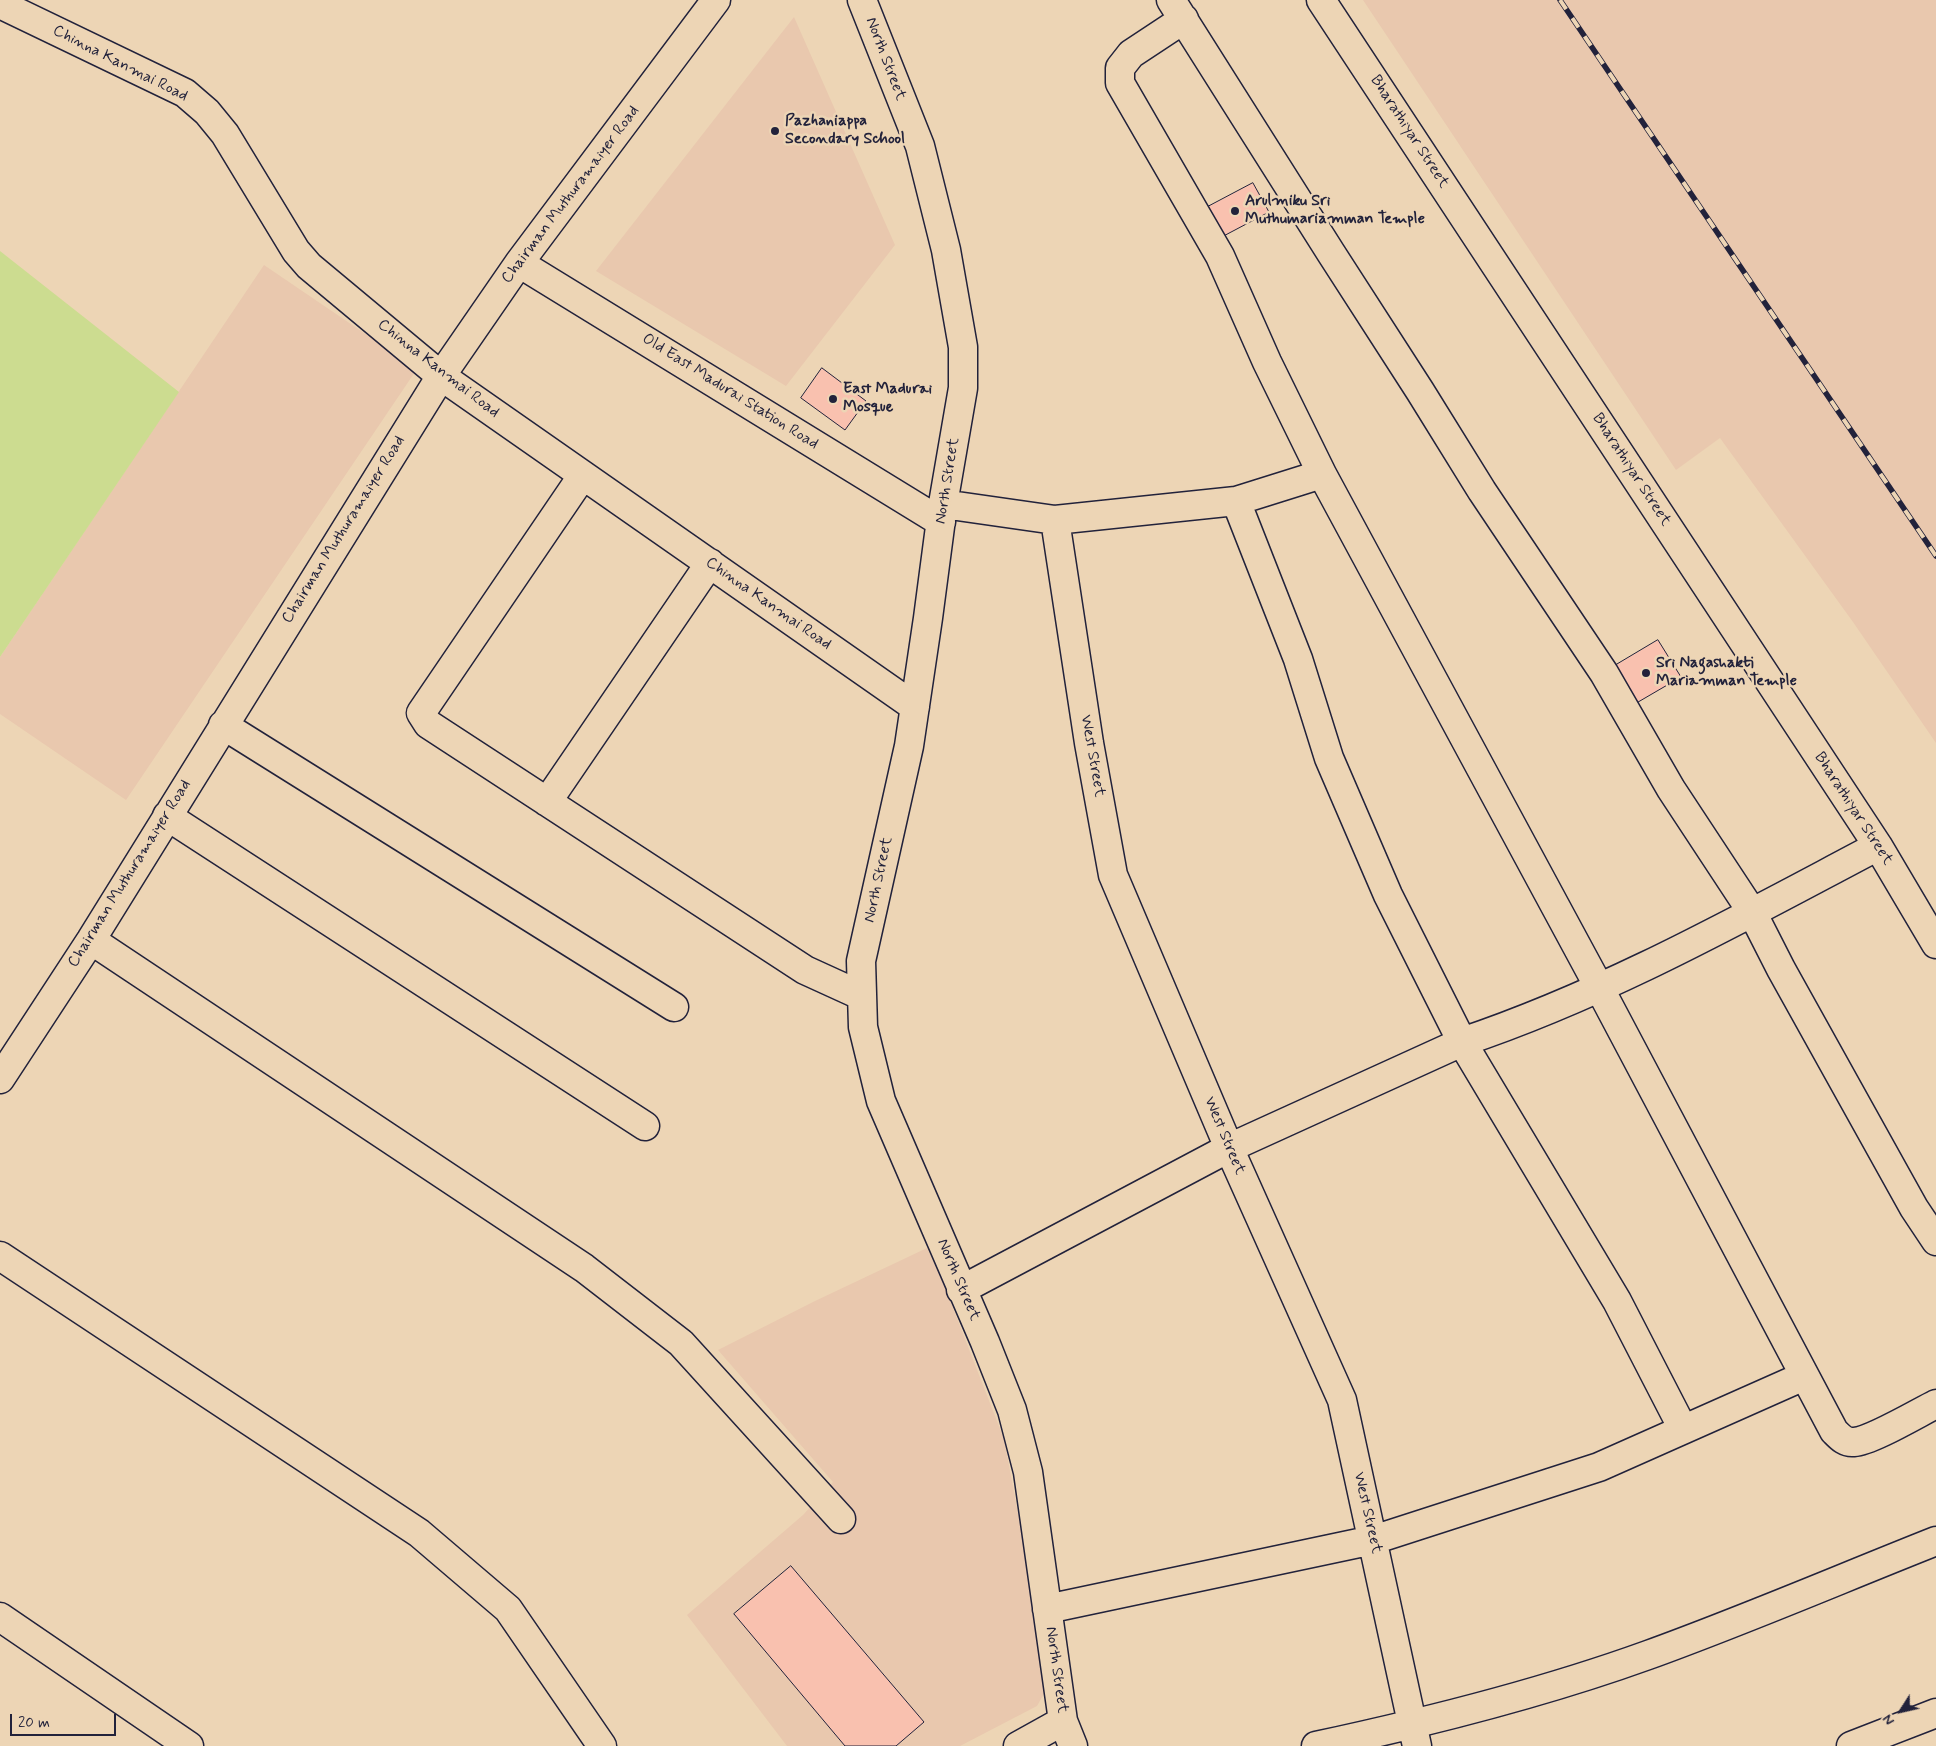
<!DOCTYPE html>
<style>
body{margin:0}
#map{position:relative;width:1936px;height:1746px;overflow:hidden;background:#edd5b5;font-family:Mynerve,sans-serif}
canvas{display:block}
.north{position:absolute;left:1876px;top:1686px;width:50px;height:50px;-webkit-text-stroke:4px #edd5b5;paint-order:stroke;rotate:235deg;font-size:14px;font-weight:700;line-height:20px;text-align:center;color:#22223b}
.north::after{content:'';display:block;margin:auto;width:18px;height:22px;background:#22223b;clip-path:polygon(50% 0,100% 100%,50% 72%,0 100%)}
.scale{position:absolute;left:10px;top:1714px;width:106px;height:22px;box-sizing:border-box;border:2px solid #22223b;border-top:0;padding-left:6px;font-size:15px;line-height:18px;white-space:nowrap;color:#22223b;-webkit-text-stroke:4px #edd5b5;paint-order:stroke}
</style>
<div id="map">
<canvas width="1936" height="1746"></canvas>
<div class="north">N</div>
<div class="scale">20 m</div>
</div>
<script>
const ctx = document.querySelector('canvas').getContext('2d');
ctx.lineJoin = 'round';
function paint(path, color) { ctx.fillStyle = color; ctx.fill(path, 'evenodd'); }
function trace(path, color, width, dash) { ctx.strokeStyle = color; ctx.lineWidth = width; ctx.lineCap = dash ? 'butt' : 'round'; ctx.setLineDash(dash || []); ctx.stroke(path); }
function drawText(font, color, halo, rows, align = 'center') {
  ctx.font = font + ' Mynerve,sans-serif'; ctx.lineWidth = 5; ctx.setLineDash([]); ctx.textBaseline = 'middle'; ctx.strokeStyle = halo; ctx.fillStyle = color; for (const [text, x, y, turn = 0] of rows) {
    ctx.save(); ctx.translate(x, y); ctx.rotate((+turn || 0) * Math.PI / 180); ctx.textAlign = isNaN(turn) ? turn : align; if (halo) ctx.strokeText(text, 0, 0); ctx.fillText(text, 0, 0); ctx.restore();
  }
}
paint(new Path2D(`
 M1363 0H1936V743L1853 622 1720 438 1676 470Z
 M794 17 895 245 786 386 596 271Z
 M264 265 417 369 126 800 0 714V657Z
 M927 1248 944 1285 1004 1439 1050 1683 1037 1706 960 1746H787L687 1615 803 1515 833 1482 718 1350 815 1301Z`), '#e9c8ae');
paint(new Path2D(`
 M0 251 179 392 0 657Z`), '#ccdc90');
const building = new Path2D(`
 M1253 183 1269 212 1216 240 1200 211Z
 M822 368 866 401 845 430 801 398Z
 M1658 640 1681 677 1633 705 1611 668Z
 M791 1566 924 1722 896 1746H845L734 1614Z`);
paint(building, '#f9c1af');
trace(building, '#22223b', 1);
const minor = new Path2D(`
 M862 0 920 146 946 250 963 347V388L943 504 928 618 909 746 861 961 863 1027 881 1101 985 1342 1012 1410 1028 1472 1063 1721 1073 1746
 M1171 0 1331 253 1420 391 1482 491 1604 673 1671 789 1752 912 1781 969 1914 1208 1936 1241
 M1321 0 1878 846 1936 944
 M0 4 185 93 207 112 225 134 296 251 309 266 441 376 915 707
 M1184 19 1131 54 1120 68V83L1220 256 1267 362 1322 474
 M519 263 941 522
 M583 475 421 713 428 724 805 970 862 996
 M1236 501 1298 659 1329 758 1388 895 1462 1042 1617 1301 1683 1429
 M943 504 1055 520 1236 501 1322 474 1600 989 1834 1431C1840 1437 1845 1443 1854 1442 1871 1441 1918 1413 1936 1404
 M1055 520 1089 743 1113 875 1229 1148 1342 1400 1417 1746
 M223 725 674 1007
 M547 802 710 563
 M167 816 645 1126
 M91 940 584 1268 681 1343 841 1519
 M0 1079 91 940 441 376 519 263 716 0
 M0 1256 419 1533 508 1609 602 1746
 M961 1290 1229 1148 1462 1042C1608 993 1743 917 1878 846
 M1047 1609 1373 1540 1599 1467 1804 1376
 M0 1617 189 1746
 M1018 1746 1063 1721
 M1316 1746C1428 1722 1540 1694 1648 1655 1745 1620 1840 1579 1936 1541
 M1851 1746 1936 1713`);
trace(minor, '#22223b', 31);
trace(minor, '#edd5b5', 28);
const rail = new Path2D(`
 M1560 0 1936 556`);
trace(rail, '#22223b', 5.5);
trace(rail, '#edd5b5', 4, [11]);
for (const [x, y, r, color] of [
 [775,131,5,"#22223b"],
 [1235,211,5,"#22223b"],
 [833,399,5,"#22223b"],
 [1646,673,5,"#22223b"]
]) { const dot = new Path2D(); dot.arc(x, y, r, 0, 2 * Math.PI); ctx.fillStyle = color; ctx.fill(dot); trace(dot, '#edd5b5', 2); }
drawText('16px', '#22223b', '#edd5b5', [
 ["North Street",885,59,69],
 ["Chinna Kanmai Road",120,64,27],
 ["Bharathiyar Street",1409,132,57],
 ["Chairman Muthuramaiyer Road",571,195,-53],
 ["Chinna Kanmai Road",438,369,38],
 ["Old East Madurai Station Road",730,392,32],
 ["Bharathiyar Street",1631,470,57],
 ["North Street",948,481,-81],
 ["Chairman Muthuramaiyer Road",344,530,-58],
 ["Chinna Kanmai Road",768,604,35],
 ["West Street",1092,756,80],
 ["Bharathiyar Street",1853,809,57],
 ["Chairman Muthuramaiyer Road",130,874,-58],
 ["North Street",879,880,-78],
 ["West Street",1224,1136,67],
 ["North Street",958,1280,67],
 ["West Street",1367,1513,77],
 ["North Street",1056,1670,82]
]);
drawText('bold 16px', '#22223b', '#edd5b5', [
 ["Pazhaniappa",785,122],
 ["Secondary School",785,140],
 ["Arulmiku Sri",1245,202],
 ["Muthumariamman Temple",1245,220],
 ["East Madurai",843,390],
 ["Mosque",843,408],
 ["Sri Nagashakti",1656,664],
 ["Mariamman Temple",1656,682]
], 'left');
</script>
